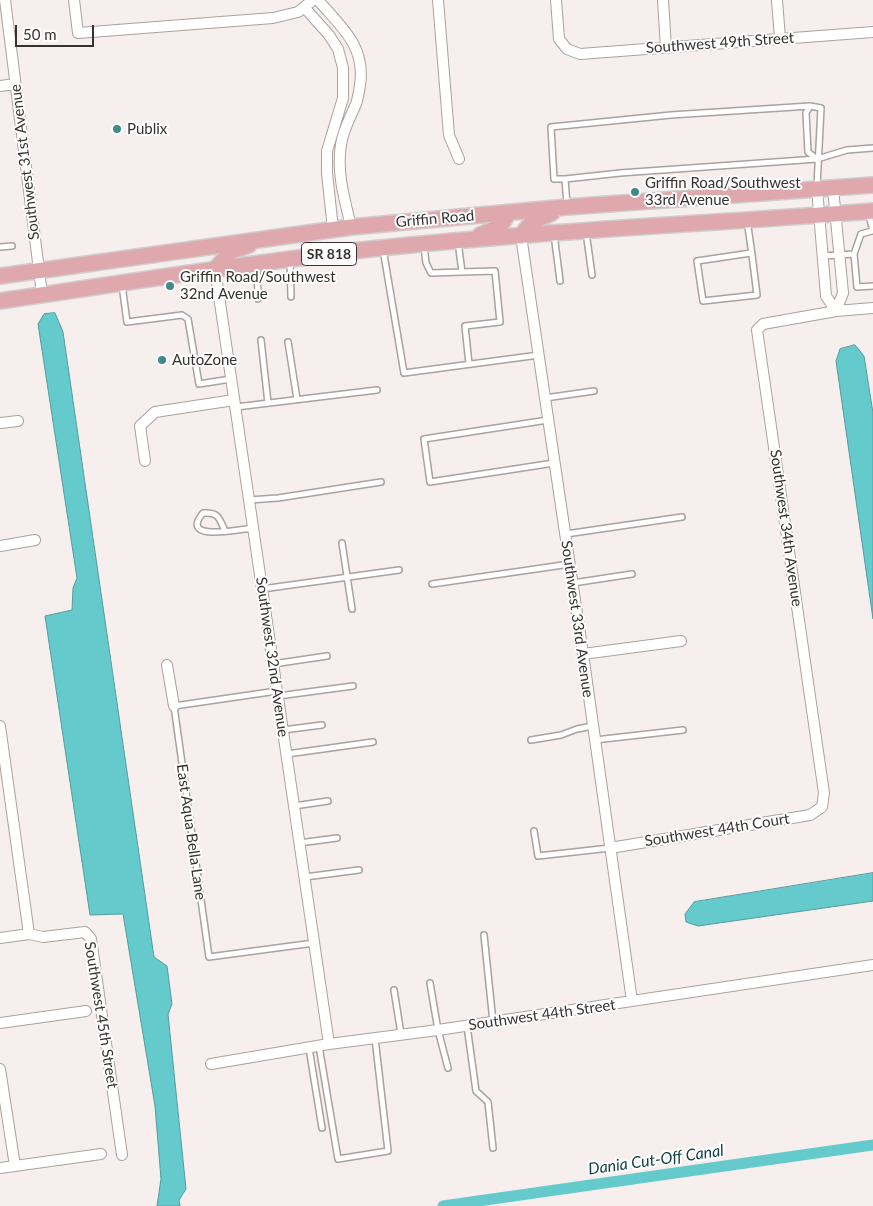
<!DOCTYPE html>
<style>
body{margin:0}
#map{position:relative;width:873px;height:1206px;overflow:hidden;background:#f7eeee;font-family:Lato,sans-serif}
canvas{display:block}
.scale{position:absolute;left:15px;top:25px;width:79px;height:22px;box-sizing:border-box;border:2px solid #363232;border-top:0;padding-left:6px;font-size:15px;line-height:18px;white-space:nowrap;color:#363232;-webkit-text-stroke:4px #fefefe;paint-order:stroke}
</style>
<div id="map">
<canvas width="873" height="1206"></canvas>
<div class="scale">50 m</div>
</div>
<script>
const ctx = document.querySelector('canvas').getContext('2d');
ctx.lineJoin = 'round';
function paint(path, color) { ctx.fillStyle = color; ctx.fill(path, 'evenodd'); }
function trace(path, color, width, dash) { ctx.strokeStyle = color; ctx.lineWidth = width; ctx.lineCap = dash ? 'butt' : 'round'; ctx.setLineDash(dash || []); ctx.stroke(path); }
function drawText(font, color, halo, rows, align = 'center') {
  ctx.font = font + ' Lato,sans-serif'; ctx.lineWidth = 4; ctx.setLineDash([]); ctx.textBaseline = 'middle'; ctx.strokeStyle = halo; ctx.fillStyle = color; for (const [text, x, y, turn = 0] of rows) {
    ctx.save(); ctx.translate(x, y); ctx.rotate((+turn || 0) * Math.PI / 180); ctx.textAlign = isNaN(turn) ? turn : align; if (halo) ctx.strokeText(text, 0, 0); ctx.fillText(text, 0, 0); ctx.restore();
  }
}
const water = new Path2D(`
 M55 313 63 332 154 957 167 966 172 1004 168 1014 186 1189 179 1200 180 1206H157L161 1179 155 1106 123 914 90 915 45 616 72 610 73 588 77 578 38 324 44 314Z
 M855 345 864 356 873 413V619L836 361 840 349Z
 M873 873V901L698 926 686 922 685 914 694 902Z`);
paint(water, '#64cacc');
trace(water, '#569c9e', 1);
trace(new Path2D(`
 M443 1206 873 1145`), '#64cacc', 11);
const lane = new Path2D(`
 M565 179 620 173 817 159 847 150 873 148
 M817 186 821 108 810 106 806 113 808 152 817 159
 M567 205 565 179H554L551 127 671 115 810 106
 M868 212 873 231
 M747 221C751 245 754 270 757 295L703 301 697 261 751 253
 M872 231 861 234 854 254 857 287 873 286
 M586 232 592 275
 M554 234 560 281
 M458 242 462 272 495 271 500 322 465 326 469 364
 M424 246 426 263 431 273 462 272
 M0 247 12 246
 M383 249 404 373 539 355
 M823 256 854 254
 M290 260 291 297
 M257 264 258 299
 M122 285 127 322 182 315 188 319 199 384 231 379
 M261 340 268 403
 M288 342 297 399
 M545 398 594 391
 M236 407 377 390
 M548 420 424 439 430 482 554 463
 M249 500 278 498 381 482
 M225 531C219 518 219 512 203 513 178 543 241 529 253 528
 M566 534 682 517
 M342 543 352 609
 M573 583 632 574
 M432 584 570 564
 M262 589 399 570
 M273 664 327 656
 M277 691 174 706 209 957 314 943
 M278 696 353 686
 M283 730 322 725
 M531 740 561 735 577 729 593 726
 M595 740 683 730
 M287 754 373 742
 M294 806 328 801
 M534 831 538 856 610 848
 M299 843 337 838
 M305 877 359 870
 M484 935 493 1022
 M430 983 438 1030 448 1068
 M394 990 401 1034
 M467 1026 476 1091 488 1102 493 1148
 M319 1046 338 1159 388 1151 375 1038
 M309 1048 322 1128`);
const street = new Path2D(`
 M5 0 42 294
 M74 0 78 33 273 18 298 12 313 0
 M318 0C341 27 366 46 360 85 359 92 358 98 356 104 349 120 340 137 340 155 338 179 346 204 351 227
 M438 0 449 135 459 159
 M556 0 559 39 567 49 580 54 873 32
 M663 0 666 48
 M777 0 780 38
 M304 7 329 35 338 49 343 68V98L327 151V173L333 229
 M0 86 15 84
 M833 188 843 293 836 311
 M817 189 826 296 836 311
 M521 236 583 654 632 1001
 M215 269 329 1044
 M0 423 18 421
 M145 461 140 426 155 412 234 400
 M0 546 35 540
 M583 654 681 641
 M167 665 174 706
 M0 726 29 934
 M610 848 810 815 822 807 824 793 757 330 763 324 836 311 873 308
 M0 938 29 934 43 937 85 932 91 939 122 1155
 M0 1023 86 1011
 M211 1064 329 1044 438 1030 873 965
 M0 1069 15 1166
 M0 1168 101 1154`);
const primary = new Path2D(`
 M480 235C494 229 502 228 508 213
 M521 236C530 222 536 220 552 213
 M215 269 232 251 249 245
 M0 276 351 227 567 207 873 185
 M0 301C124 283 247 263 371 249 538 231 706 224 873 211`);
trace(lane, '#aaa1a1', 8);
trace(street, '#aaa1a1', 12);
trace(primary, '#cfcece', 18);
trace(lane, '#fff', 5);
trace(street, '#fff', 10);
trace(primary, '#dfa8ac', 15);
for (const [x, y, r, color] of [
 [117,129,5,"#418a8b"],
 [635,192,5,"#418a8b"],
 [170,286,5,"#418a8b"],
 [162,360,5,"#418a8b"]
]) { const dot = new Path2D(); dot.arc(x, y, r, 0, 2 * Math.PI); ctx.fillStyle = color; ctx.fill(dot); trace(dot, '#fefefe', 2); }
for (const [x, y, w] of [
 [329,254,55]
]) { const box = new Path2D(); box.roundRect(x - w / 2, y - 11.5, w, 23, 4); ctx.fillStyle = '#fefefe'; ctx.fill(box); trace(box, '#363232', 1); }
drawText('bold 14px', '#363232', null, [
 ["SR 818",329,254]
]);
drawText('15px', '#363232', '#fefefe', [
 ["Southwest 49th Street",720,43,-4],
 ["Southwest 31st Avenue",25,162,-97],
 ["Griffin Road",435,219,-5],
 ["Southwest 34th Avenue",786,528,82],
 ["Southwest 33rd Avenue",577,619,82],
 ["Southwest 32nd Avenue",272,657,82],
 ["Southwest 44th Court",717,830,-9],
 ["East Aqua Bella Lane",191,832,82],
 ["Southwest 45th Street",101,1015,81],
 ["Southwest 44th Street",542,1015,-8]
]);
drawText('15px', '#363232', '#fefefe', [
 ["Publix",127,129],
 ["Griffin Road/Southwest",645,183],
 ["33rd Avenue",645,200],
 ["Griffin Road/Southwest",180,277],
 ["32nd Avenue",180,294],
 ["AutoZone",172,360]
], 'left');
drawText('italic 16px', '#124243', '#fefefe', [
 ["Dania Cut-Off Canal",656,1160,-8]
]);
</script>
